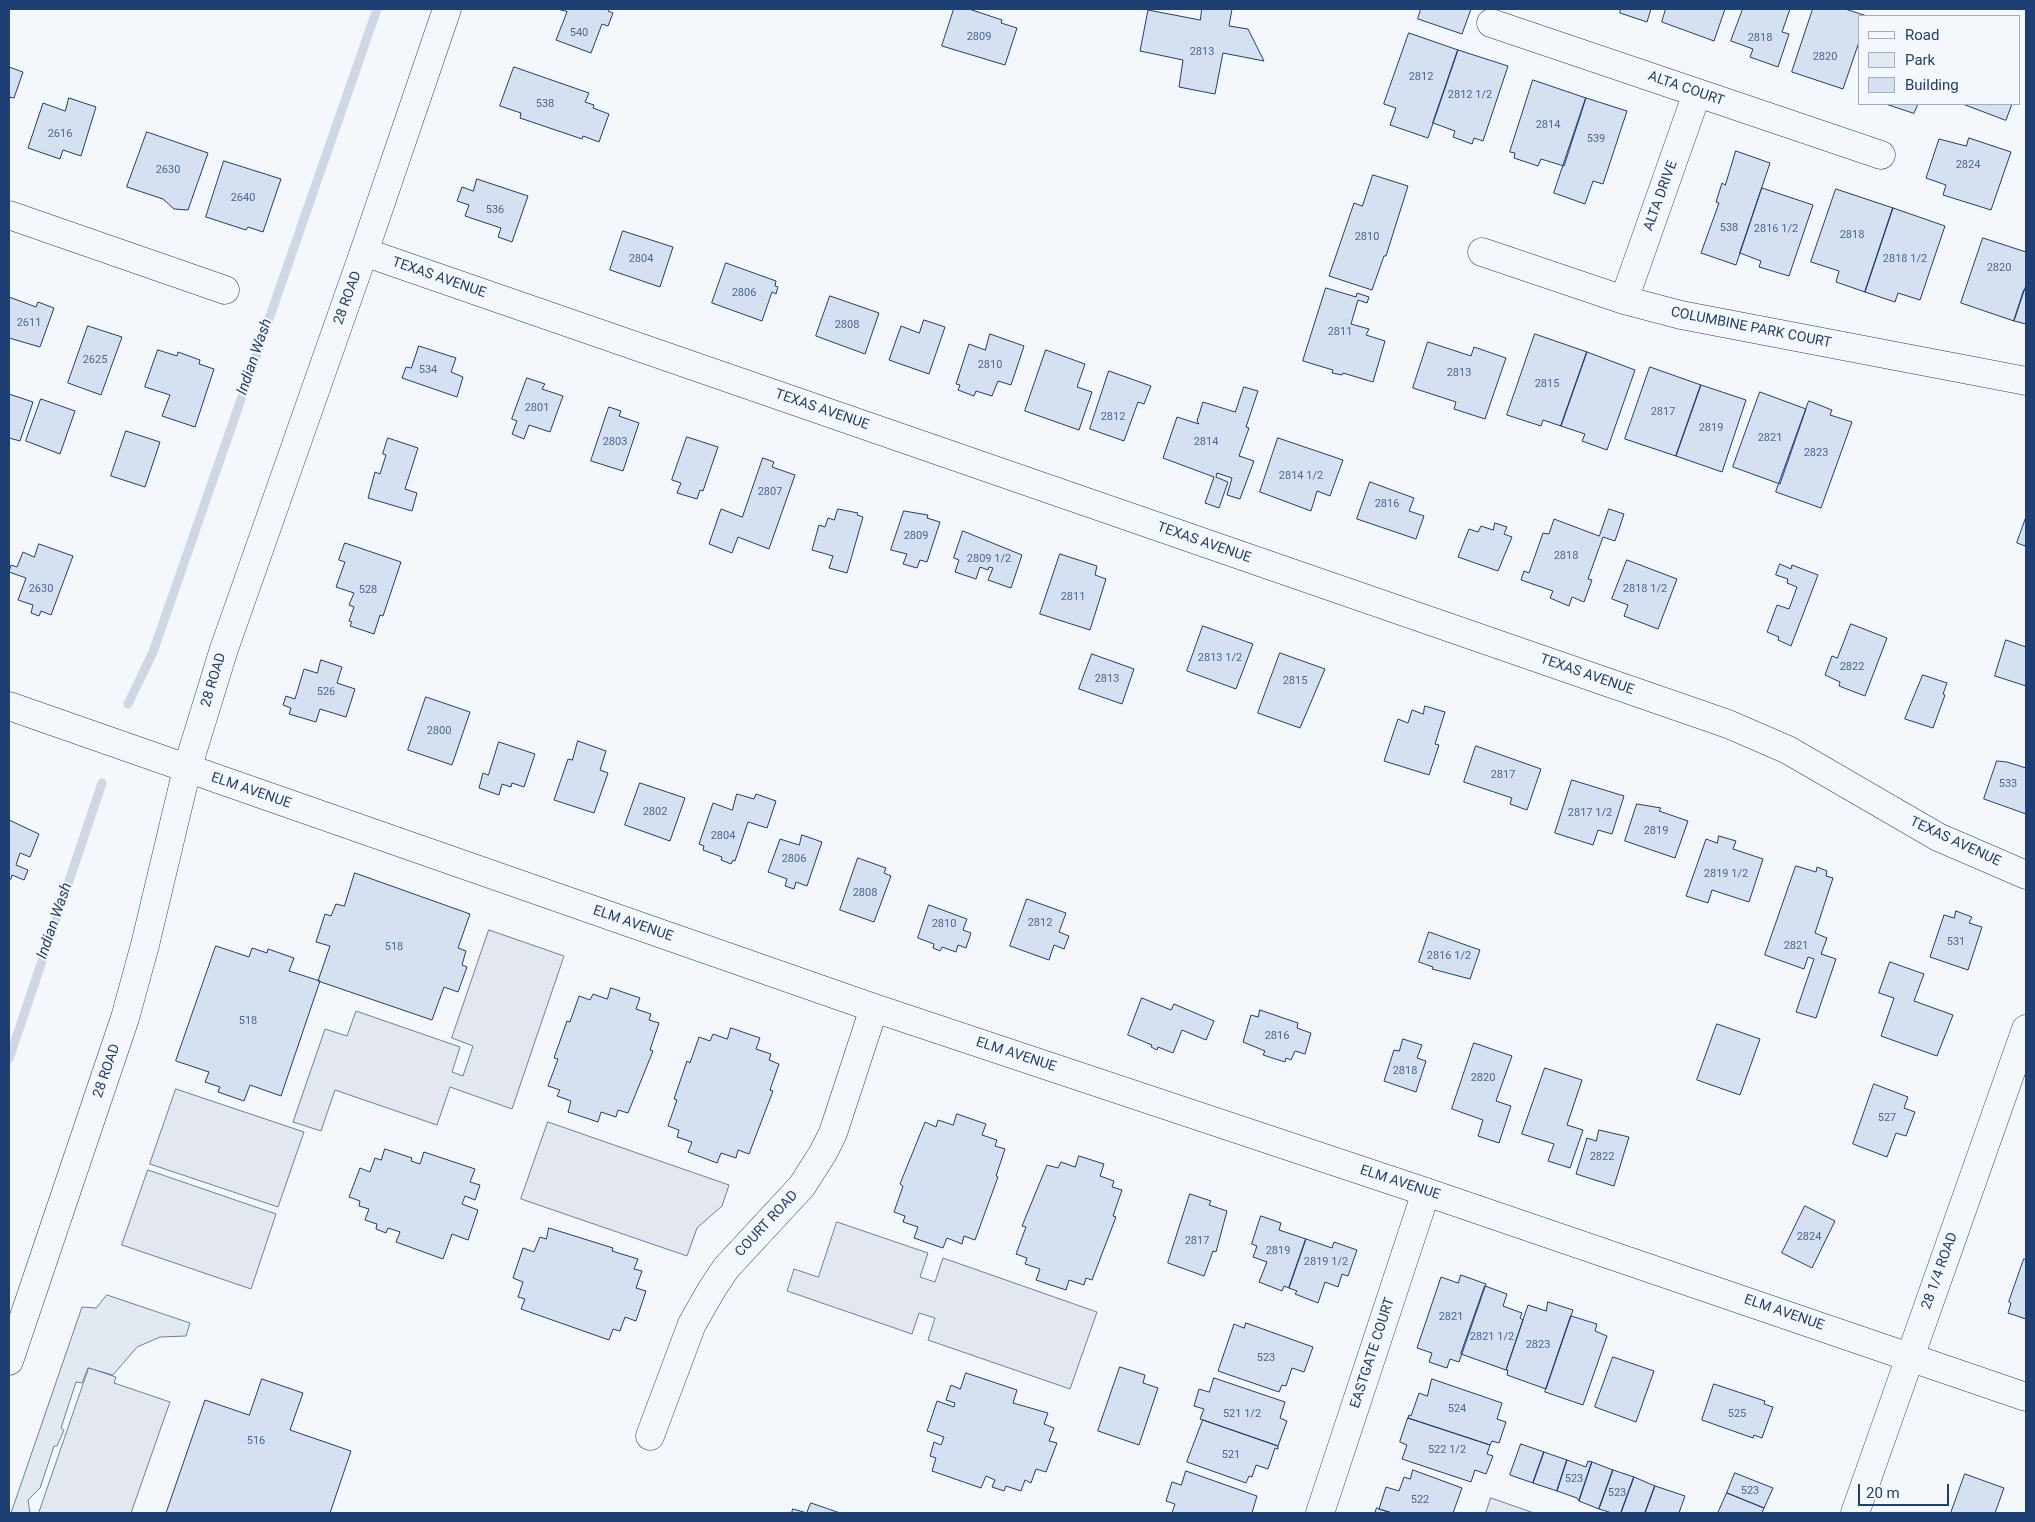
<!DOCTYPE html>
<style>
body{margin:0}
#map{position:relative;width:2035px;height:1522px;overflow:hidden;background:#f4f7fb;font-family:Roboto,sans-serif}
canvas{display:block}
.frame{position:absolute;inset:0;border:10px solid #1d3f73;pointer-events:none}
.legend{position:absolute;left:1858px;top:15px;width:162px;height:90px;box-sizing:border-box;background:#f4f7fb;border:1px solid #9eadc5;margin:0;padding:6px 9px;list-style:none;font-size:15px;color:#1d3f73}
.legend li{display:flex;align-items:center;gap:10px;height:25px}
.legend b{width:25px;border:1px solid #9eadc5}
.scale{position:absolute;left:1858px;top:1484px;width:91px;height:22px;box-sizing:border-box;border:2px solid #1d3f73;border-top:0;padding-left:6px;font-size:15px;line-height:18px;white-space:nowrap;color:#1d3f73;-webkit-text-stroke:4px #f4f7fb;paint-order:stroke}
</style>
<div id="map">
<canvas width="2035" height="1522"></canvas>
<div class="frame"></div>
<ul class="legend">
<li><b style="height:6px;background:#f4f7fb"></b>Road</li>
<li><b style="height:14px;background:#e3e9f0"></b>Park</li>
<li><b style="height:14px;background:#d5e0f0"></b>Building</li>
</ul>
<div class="scale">20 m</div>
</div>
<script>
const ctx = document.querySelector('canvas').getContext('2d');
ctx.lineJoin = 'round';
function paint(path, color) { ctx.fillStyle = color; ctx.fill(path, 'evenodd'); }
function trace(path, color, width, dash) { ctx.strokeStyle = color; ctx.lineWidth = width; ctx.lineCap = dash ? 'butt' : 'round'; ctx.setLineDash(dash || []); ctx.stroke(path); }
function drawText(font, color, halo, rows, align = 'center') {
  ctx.font = font + ' Roboto,sans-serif'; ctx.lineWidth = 4; ctx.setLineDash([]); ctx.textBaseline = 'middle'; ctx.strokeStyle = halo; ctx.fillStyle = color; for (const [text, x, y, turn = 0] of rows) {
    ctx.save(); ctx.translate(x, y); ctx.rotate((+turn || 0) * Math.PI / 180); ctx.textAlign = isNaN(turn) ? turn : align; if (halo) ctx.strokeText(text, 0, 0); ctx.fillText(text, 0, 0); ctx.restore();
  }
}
const green = new Path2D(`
 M107 1295 190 1323 186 1336 160 1337 137 1347 113 1375 88 1368 82 1383 76 1382 61 1428 64 1430 57 1446H54L40 1488 28 1500 30 1513H11L82 1307 96 1308Z`);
paint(green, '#e3e9f0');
trace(green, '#687fa3', 1);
const parking = new Path2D(`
 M489 930 564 956 512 1109 450 1087 437 1125 335 1090 321 1131 293 1122 325 1029 347 1036 356 1011 460 1047 452 1072 463 1076 473 1046 452 1038Z
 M176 1089 304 1132 278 1207 150 1164Z
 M548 1122 729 1185 722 1206 697 1228 687 1256 521 1199Z
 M148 1170 276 1214 251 1289 122 1245Z
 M837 1222 928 1253 920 1277 935 1282 943 1258 1097 1312 1070 1389 928 1340 935 1318 919 1313 912 1334 787 1291 794 1269 818 1277Z
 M89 1368 116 1377 114 1383 170 1402 131 1513H39Z
 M1491 1498 1534 1513H1486Z`);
paint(parking, '#e3e8f0');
trace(parking, '#687fa3', 1);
trace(new Path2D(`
 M128 704 153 652 377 9
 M9 1059 102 783`), '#cfd7e4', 9);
const building = new Path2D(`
 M558 9H609L608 11 613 13 608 26 602 24 591 53 556 40 567 12Z
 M954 9H969L1002 20 1001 23 1017 28 1005 65 942 46Z
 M1202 9H1232L1229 26 1248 29 1264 61 1223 53 1215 94 1179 87 1183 60 1140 51 1148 10 1200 20Z
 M1421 9H1471L1462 34 1418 19Z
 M1621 9H1651L1647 22 1620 13Z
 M1666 9H1725L1714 41 1662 22Z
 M1743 9H1790L1782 32 1789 34 1778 67 1750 57 1753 49 1731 41Z
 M1813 9H1845L1867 16H1859V42L1843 89 1792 72Z
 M1409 33 1458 50 1428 138 1390 125 1396 108 1384 104Z
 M1458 50 1508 66 1483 141 1474 138 1472 144 1453 137 1455 131 1433 123Z
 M9 67 23 72 14 98 9 97Z
 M514 67 589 93 585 102 594 105 593 108 609 114 599 142 583 136 582 139 520 118 521 113 500 106Z
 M1533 80 1586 98 1564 166 1541 159 1538 166 1514 158 1515 153 1510 152Z
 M69 98 96 107 81 156 63 150 60 159 28 148 43 103 65 111Z
 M1586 98 1627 111 1603 184 1593 181 1585 204 1554 193Z
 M1886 104H1918L1914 113Z
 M1963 104H2012L2006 120Z
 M147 132 208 153 188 210 174 209 163 199 127 187Z
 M1969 138 2011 152 1991 210 1943 195 1946 185 1926 178 1939 139 1966 146Z
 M1736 151 1770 163 1736 265 1701 253 1719 203 1716 202 1722 183 1725 185Z
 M224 161 281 179 263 232 248 227 246 230 206 217Z
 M1373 175 1408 186 1386 256H1384L1372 290 1329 276 1354 203 1362 206Z
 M477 179 528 196 512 242 498 237 501 228 465 216 469 205 457 201 462 187 473 191Z
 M1762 188 1813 205 1789 276 1759 267 1761 261 1740 253Z
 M1836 189 1893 208 1865 292 1836 282 1839 271 1811 262Z
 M1893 208 1945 226 1920 300 1898 293 1895 302 1865 292Z
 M623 231 673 247 660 287 610 270Z
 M1983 238 2026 252V285L2014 321 1961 303Z
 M726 263 776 281 775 286 778 287 776 294 772 292 762 321 712 303Z
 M1326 288 1356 297 1357 293 1369 297 1367 303 1358 300 1351 324 1369 329 1366 335 1385 341 1373 382 1343 373 1342 375 1332 373 1333 370 1303 361Z
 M2024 290H2026V324L2014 321Z
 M830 296 879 313 865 354 816 336Z
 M9 297 36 307 38 302 54 308 40 347 9 338Z
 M924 320 945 327 929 374 889 360 901 326 919 333Z
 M88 326 122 337 101 395 68 383Z
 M990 334 1024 346 1011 385 998 381 992 396 976 391 974 396 958 390 960 385 956 384 969 344 985 350Z
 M1535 334 1587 352 1561 426 1543 420 1541 426 1507 415Z
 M1428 342 1471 356 1474 347 1506 358 1485 419 1454 409 1456 402 1413 388Z
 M419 346 456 358 451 372 463 377 457 397 402 378 406 367 411 368Z
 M158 350 177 356 178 352 200 360 199 364 214 369 195 427 162 416 170 395 145 387Z
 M1046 350 1085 364 1077 387 1092 392 1079 430 1025 411Z
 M1587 352 1635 370 1607 450 1582 441 1585 434 1561 426Z
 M1650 367 1701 385 1676 456 1625 439Z
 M1109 371 1151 386 1144 404 1138 402 1124 441 1090 429Z
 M527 378 545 384 542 389 563 396 550 432 529 425 524 439 512 434 517 421 512 419Z
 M1701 385 1746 400 1722 472 1676 456Z
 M1244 387 1258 391 1246 427 1249 428 1239 456 1254 461 1240 499 1227 495 1232 478 1217 473 1216 477 1228 482 1219 508 1205 503 1214 477 1163 458 1177 417 1199 424 1197 421 1203 402 1235 412Z
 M1760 392 1806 409 1780 484 1733 467Z
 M9 394 33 402 20 441 9 438Z
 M41 399 75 411 60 454 26 441Z
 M1809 401 1832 410 1830 415 1852 422 1821 508 1776 492Z
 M609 407 621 411 619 416 639 423 623 471 591 461Z
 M126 431 160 442 145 487 111 476Z
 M687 437 718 447 703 491 700 490 697 499 677 493 681 483 672 480Z
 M388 438 418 448 405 489 417 493 412 511 368 498 375 472 380 474 386 455 383 454Z
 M1278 438 1343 460 1330 496 1317 491 1311 511 1260 492Z
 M763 458 774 462 772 467 795 475 769 549 738 537 732 553 709 544 721 509 742 517Z
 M1370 482 1414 498 1409 511 1424 516 1416 539 1357 519Z
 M838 509 858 513 857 515 863 517 847 573 829 568 833 556 812 550 819 525 825 527 828 518 834 520Z
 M1609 509 1624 514 1615 541 1603 537 1588 579 1592 580 1584 602 1572 597 1569 606 1550 598 1553 591 1521 580 1524 571 1529 573 1543 533 1549 534 1554 519 1599 536Z
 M904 511 928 515 927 518 940 522 927 562 920 560 917 568 903 564 907 554 891 550Z
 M2026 517V542L2025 546 2017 543Z
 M1495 523 1507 527 1504 534 1512 537 1498 571 1458 557 1469 529 1478 532 1481 526 1493 530Z
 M963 531 1022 555 1011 588 988 580 993 568 989 567 988 570 980 567 976 579 955 572 959 560 954 558Z
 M345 543 401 562 383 616 380 615 374 634 350 626 352 622 349 621 354 607 349 605 354 593 336 587 345 562 339 560Z
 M39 544 73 556 51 615 41 611 39 616 31 613 33 605 18 600 26 578 9 572 11 565 17 567 23 552 34 557Z
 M1060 554 1097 566 1095 575 1106 579 1090 630 1040 614Z
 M1627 560 1677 579 1658 629 1624 616 1628 605 1612 599Z
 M1780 564 1791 569 1792 565 1818 575 1791 646 1778 640 1779 637 1767 632 1777 605 1789 609 1797 587 1787 583 1788 579 1776 575Z
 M1851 624 1887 638 1865 696 1839 686 1840 682 1825 675 1832 656 1837 658Z
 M1203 626 1253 644 1236 689 1187 671Z
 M2006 640 2026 647V686L1995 676Z
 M1280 653 1325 669 1300 728 1258 713Z
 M1092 654 1134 669 1122 704 1079 689Z
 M321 660 342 667 337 683 355 689 346 717 320 709 316 722 289 714 291 708 283 705 286 696 295 699 304 669 317 673Z
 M1923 675 1947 683 1943 694 1945 695 1933 728 1905 719Z
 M426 697 470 712 452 765 408 750Z
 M1425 706 1445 712 1435 744 1439 745 1429 775 1384 761 1398 719 1408 723 1412 710 1423 714Z
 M578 741 606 751 600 770 608 773 594 813 554 800 568 759 572 760Z
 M499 742 535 754 524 787 512 783 511 787 502 784 499 795 479 788 483 773 488 775Z
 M1476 746 1541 769 1527 810 1510 804 1512 798 1464 782Z
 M1997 761 2007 762 2026 768V814L1984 799Z
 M1572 780 1624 796 1612 834 1598 830 1593 845 1555 833Z
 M640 783 685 798 670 841 625 825Z
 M737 794 754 799 756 794 776 801 767 828 748 822 735 861 733 860 731 864 721 860 722 857 703 850 704 846 699 844 713 803 732 810Z
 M1637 804 1661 808 1659 811 1688 821 1675 858 1625 841Z
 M9 820 39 834 30 857 20 853 16 865 28 870 24 880 12 875 11 879H9Z
 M802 835 822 842 807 886 796 882 794 889 785 886 787 879 768 872 780 839 799 845Z
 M1719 836 1736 841 1733 849 1763 859 1749 902 1712 890 1708 903 1686 896 1706 839 1717 843Z
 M858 858 886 868 884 873 891 876 874 922 840 910Z
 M1796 866 1816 872 1817 867 1827 871 1826 876 1833 878 1815 933 1827 938 1821 954 1836 959 1816 1018 1796 1012 1814 959 1808 957 1804 969 1765 955Z
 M355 873 470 914 458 948 466 951 462 965 467 967 458 992 444 987 432 1020 318 981 330 946 316 942 325 914 331 916 336 904 344 906Z
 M1027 899 1066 913 1059 932 1069 936 1064 949 1054 945 1049 960 1010 946Z
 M929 905 967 919 963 930 971 933 966 948 958 945 956 952 942 947 940 951 933 948 934 944 918 938Z
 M1956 911 1972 917 1969 923 1982 927 1968 970 1930 957 1944 915 1954 918Z
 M1429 932 1480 950 1470 979 1432 969 1433 967 1419 962Z
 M216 946 249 957 252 948 267 953 268 949 294 958 289 971 320 981 281 1096 250 1085 244 1101 218 1092 220 1087 205 1082 209 1072 176 1061Z
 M1890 962 1924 974 1914 1001 1953 1015 1937 1056 1881 1036 1894 998 1879 993Z
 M611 988 640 998 636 1009 651 1014 649 1020 659 1023 650 1050 653 1051 628 1113 618 1110 616 1117 601 1112 598 1122 568 1112 571 1101 557 1096 560 1090 548 1086 558 1059 554 1058 567 1021 570 1022 579 996 590 1000 593 994 607 999Z
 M1142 998 1171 1010 1174 1004 1214 1021 1206 1040 1182 1030 1173 1053 1158 1047 1157 1050 1151 1047 1152 1045 1128 1035Z
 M1260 1010 1298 1023 1297 1028 1311 1033 1305 1054 1295 1051 1291 1060 1286 1058 1285 1062 1263 1055 1265 1051 1243 1042 1251 1015 1258 1017Z
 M1717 1024 1760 1039 1740 1095 1697 1080Z
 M731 1028 760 1038 756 1049 771 1054 769 1060 779 1064 770 1090 773 1091 749 1154 738 1150 736 1158 721 1153 717 1163 688 1152 692 1142 677 1137 679 1130 668 1126 677 1100 674 1099 687 1061 690 1063 699 1037 710 1041 713 1034 727 1039Z
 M1403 1039 1422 1045 1417 1058 1426 1061 1416 1092 1384 1081 1394 1050 1399 1051Z
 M1474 1043 1512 1056 1496 1101 1511 1106 1499 1143 1478 1136 1483 1120 1452 1109Z
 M1545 1068 1582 1080 1567 1125 1583 1130 1570 1168 1548 1161 1554 1144 1522 1134Z
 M1874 1084 1908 1097 1904 1108 1915 1112 1906 1136 1896 1133 1887 1157 1853 1144Z
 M957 1114 986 1124 982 1135 997 1140 995 1146 1005 1149 996 1176 998 1177 975 1240 964 1236 962 1244 947 1238 943 1248 914 1238 918 1227 903 1222 905 1216 894 1212 903 1186 900 1184 925 1122 936 1127 938 1120 953 1125Z
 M1599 1130 1629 1137 1614 1186 1576 1174 1587 1138 1596 1141Z
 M385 1149 412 1158 411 1161 420 1164 424 1152 475 1169 470 1182 480 1185 475 1200 465 1196 462 1204 478 1210 468 1240 452 1234 443 1259 396 1242 400 1232 388 1228 386 1233 376 1229 377 1224 365 1220 369 1209 359 1206 360 1201 349 1197 360 1168 370 1172 375 1158 381 1160Z
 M1079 1156 1104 1164 1100 1176 1114 1181 1112 1187 1122 1190 1113 1216 1116 1217 1092 1280 1086 1278 1084 1285 1069 1280 1066 1290 1036 1280 1040 1269 1025 1264 1027 1258 1016 1254 1026 1227 1022 1226 1047 1165 1058 1168 1061 1162 1075 1167Z
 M1190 1194 1211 1201 1209 1205 1227 1211 1216 1252 1213 1251 1204 1276 1168 1263Z
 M1805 1206 1835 1221 1812 1268 1782 1253Z
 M1261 1216 1281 1223 1279 1230 1306 1239 1289 1288 1284 1286 1282 1291 1259 1282 1267 1262 1253 1257 1257 1246 1252 1244Z
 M549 1228 613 1248 612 1251 638 1259 634 1269 642 1271 636 1288 646 1291 636 1321 625 1317 620 1331 613 1329 609 1340 521 1309 525 1299 518 1297 523 1282 513 1278 523 1248 534 1252 540 1237 546 1239Z
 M1306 1239 1332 1248 1334 1242 1357 1250 1348 1276 1342 1274 1338 1287 1325 1282 1318 1303 1295 1294 1297 1291 1289 1288Z
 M2024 1259 2026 1260V1319L2008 1313 2011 1303 2009 1302Z
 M1461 1275 1486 1284 1459 1362 1450 1359 1447 1368 1429 1362 1432 1353 1417 1348 1441 1277 1458 1283Z
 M1485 1286 1507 1294 1503 1306 1522 1313 1520 1318 1523 1320 1506 1370 1461 1354Z
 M1548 1302 1573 1310 1546 1389 1507 1375 1508 1370H1506L1528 1305 1546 1311Z
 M1571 1316 1597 1324 1595 1331 1607 1336 1583 1405 1545 1392Z
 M1246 1323 1313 1347 1304 1372 1292 1368 1286 1386 1282 1385 1279 1392 1218 1371 1234 1324 1244 1328Z
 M1613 1357 1654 1371 1636 1422 1595 1407Z
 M1120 1367 1145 1375 1143 1383 1158 1388 1139 1445 1098 1431Z
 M966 1373 1017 1390 1013 1403 1048 1413 1044 1424 1054 1428 1049 1441 1057 1443 1046 1472 1036 1469 1031 1483 1025 1480 1021 1491 1006 1486 1004 1491 992 1487 995 1480 986 1476 981 1488 932 1471 936 1458 930 1456 934 1442 941 1445 944 1437 927 1431 937 1401 954 1407 955 1403 946 1400 951 1385 960 1389Z
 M1214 1378 1285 1402 1280 1418 1287 1421 1278 1446 1200 1419 1204 1409 1194 1406 1199 1389 1209 1392Z
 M262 1379 303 1393 290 1430 351 1451 330 1513H166L205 1400 249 1415Z
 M1432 1379 1502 1403 1497 1419 1506 1422 1499 1443 1492 1441 1490 1445 1408 1418 1409 1415 1411 1416 1419 1393 1427 1396Z
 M1714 1384 1765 1401 1764 1404 1773 1407 1762 1438 1754 1435 1753 1438 1702 1420Z
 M1408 1418 1490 1445 1487 1454 1493 1456 1486 1474 1475 1470 1471 1482 1402 1459 1407 1445 1400 1442Z
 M1203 1420 1278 1446V1449L1275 1448 1268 1469 1256 1465 1252 1477 1249 1476 1246 1483 1187 1462Z
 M1521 1444 1544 1452 1533 1483 1510 1475Z
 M1544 1452 1567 1460 1557 1491 1533 1483Z
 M1567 1460 1586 1467 1588 1461 1592 1462 1579 1501 1577 1498 1557 1491Z
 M1592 1462 1613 1470 1599 1509 1579 1501Z
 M1413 1470 1462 1488 1453 1513H1392L1379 1509 1386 1487 1399 1491 1404 1477 1410 1479Z
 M1613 1470 1634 1477 1621 1513H1612L1599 1509Z
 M1186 1471 1257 1496 1252 1513H1172L1175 1504 1166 1501 1172 1482 1181 1485Z
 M1735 1473 1773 1488 1764 1508 1727 1493Z
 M1965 1474 2004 1488 1995 1513H1951Z
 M1634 1477 1655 1486 1645 1513H1621Z
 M1655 1486 1685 1496 1679 1513H1645Z
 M1727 1493 1764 1508 1762 1513H1718Z
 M811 1503 840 1513H807Z
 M1377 1508 1379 1509 1392 1513H1375Z
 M793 1509 807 1513H792Z`);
paint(building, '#d5e0f0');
trace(building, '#1d3f73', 1);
const street = new Path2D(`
 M1491 23 1881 155
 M9 215 225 290
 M364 252 1728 724 1788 750 1938 837 2026 875
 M1482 252 1624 300 1681 315 2026 381
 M1624 300 1697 93
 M650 1436 692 1324 712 1289 726 1268 802 1186 823 1153 833 1133 874 1008
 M1320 1513 1426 1192`);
const secondary = new Path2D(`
 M9 706 874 1008 1426 1192 2026 1397
 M9 1361 125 1018 145 945 187 769 224 649 364 252 447 9
 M1855 1513 2026 1029`);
trace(street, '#1d3f73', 29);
trace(secondary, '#1d3f73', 29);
trace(street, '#f4f7fb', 28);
trace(secondary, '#f4f7fb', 28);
drawText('11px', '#4b6792', null, [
 ["540",579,33],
 ["2809",979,37],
 ["2818",1760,38],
 ["2813",1202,52],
 ["2820",1825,57],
 ["2812",1421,77],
 ["2812 1/2",1470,95],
 ["538",545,104],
 ["2814",1548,125],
 ["2616",60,134],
 ["539",1596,139],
 ["2824",1968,165],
 ["2630",168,170],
 ["2640",243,198],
 ["536",495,210],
 ["538",1729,228],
 ["2816 1/2",1776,229],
 ["2818",1852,235],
 ["2810",1367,237],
 ["2804",641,259],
 ["2818 1/2",1905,259],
 ["2820",1999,268],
 ["2806",744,293],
 ["2611",29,323],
 ["2808",847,325],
 ["2811",1340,332],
 ["2625",95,360],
 ["2810",990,365],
 ["534",428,370],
 ["2813",1459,373],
 ["2815",1547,384],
 ["2801",537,408],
 ["2817",1663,412],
 ["2812",1113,417],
 ["2819",1711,428],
 ["2821",1770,438],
 ["2803",615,442],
 ["2814",1206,442],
 ["2823",1816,453],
 ["2814 1/2",1301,476],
 ["2807",770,492],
 ["2816",1387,504],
 ["2809",916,536],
 ["2818",1566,556],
 ["2809 1/2",989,559],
 ["2630",41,589],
 ["2818 1/2",1645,589],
 ["528",368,590],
 ["2811",1073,597],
 ["2813 1/2",1220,658],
 ["2822",1852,667],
 ["2813",1107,679],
 ["2815",1295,681],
 ["526",326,692],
 ["2800",439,731],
 ["2817",1503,775],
 ["533",2008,784],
 ["2802",655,812],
 ["2817 1/2",1590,813],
 ["2819",1656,831],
 ["2804",723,836],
 ["2806",794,859],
 ["2819 1/2",1726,874],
 ["2808",865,893],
 ["2812",1040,923],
 ["2810",944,924],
 ["531",1956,942],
 ["2821",1796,946],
 ["518",394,947],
 ["2816 1/2",1449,956],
 ["518",248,1021],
 ["2816",1277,1036],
 ["2818",1405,1071],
 ["2820",1483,1078],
 ["527",1887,1118],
 ["2822",1602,1157],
 ["2824",1809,1237],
 ["2817",1197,1241],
 ["2819",1278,1251],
 ["2819 1/2",1326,1262],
 ["2821",1451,1317],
 ["2821 1/2",1492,1337],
 ["2823",1538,1345],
 ["523",1266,1358],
 ["524",1457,1409],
 ["521 1/2",1242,1414],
 ["525",1737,1414],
 ["516",256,1441],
 ["522 1/2",1447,1450],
 ["521",1231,1455],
 ["523",1574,1479],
 ["523",1750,1491],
 ["523",1617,1493],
 ["522",1420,1500]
]);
drawText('14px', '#1d3f73', '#f4f7fb', [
 ["ALTA COURT",1686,89,19],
 ["ALTA DRIVE",1661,196,-70],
 ["TEXAS AVENUE",439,278,19],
 ["28 ROAD",348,298,-70],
 ["COLUMBINE PARK COURT",1751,328,11],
 ["TEXAS AVENUE",822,410,19],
 ["TEXAS AVENUE",1204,543,19],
 ["TEXAS AVENUE",1587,675,19],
 ["28 ROAD",214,680,-73],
 ["ELM AVENUE",251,791,19],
 ["TEXAS AVENUE",1955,842,25],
 ["ELM AVENUE",633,924,19],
 ["ELM AVENUE",1016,1055,18],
 ["28 ROAD",107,1071,-71],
 ["ELM AVENUE",1400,1183,18],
 ["COURT ROAD",767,1224,-47],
 ["28 1/4 ROAD",1940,1271,-70],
 ["ELM AVENUE",1784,1313,19],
 ["EASTGATE COURT",1373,1353,-72]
]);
drawText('italic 15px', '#1d3f73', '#f4f7fb', [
 ["Indian Wash",255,357,-71],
 ["Indian Wash",55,921,-71]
]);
</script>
